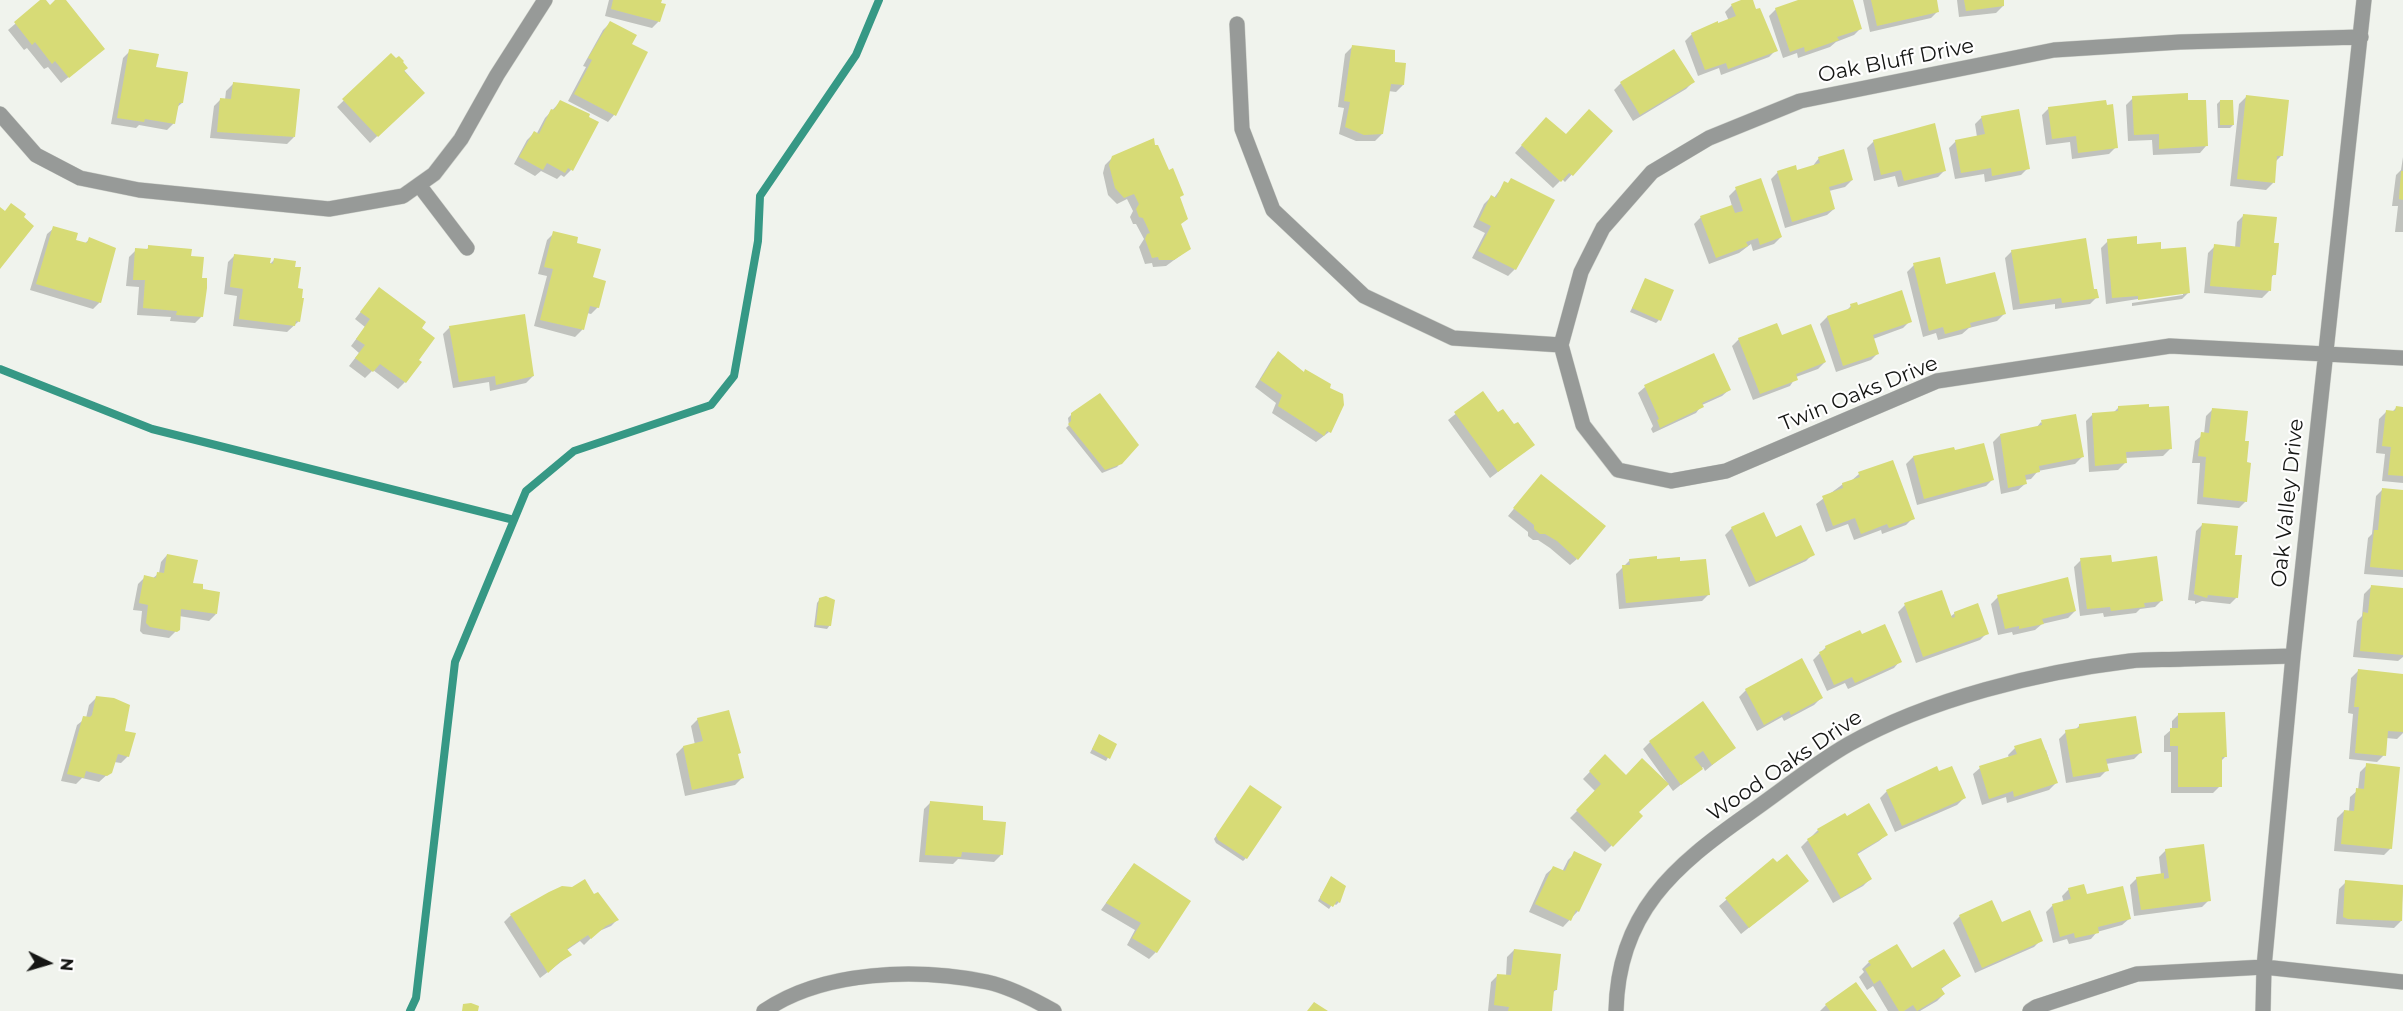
<!DOCTYPE html>
<style>
body{margin:0}
#map{position:relative;width:2403px;height:1011px;overflow:hidden;background:#f0f3ed;font-family:Montserrat,sans-serif}
canvas{display:block}
.north{position:absolute;left:18px;top:933px;width:60px;height:60px;-webkit-text-stroke:4px #fff;paint-order:stroke;rotate:95deg;font-size:16px;font-weight:700;line-height:24px;text-align:center;color:#151614}
.north::after{content:'';display:block;margin:auto;width:21px;height:27px;background:#151614;clip-path:polygon(50% 0,100% 100%,50% 72%,0 100%)}
</style>
<div id="map">
<canvas width="2403" height="1011"></canvas>
<div class="north">N</div>
</div>
<script>
const ctx = document.querySelector('canvas').getContext('2d');
ctx.lineJoin = 'round';
function paint(path, color) { ctx.fillStyle = color; ctx.fill(path, 'evenodd'); }
function trace(path, color, width, dash) { ctx.strokeStyle = color; ctx.lineWidth = width; ctx.lineCap = dash ? 'butt' : 'round'; ctx.setLineDash(dash || []); ctx.stroke(path); }
function drawText(font, color, halo, rows, align = 'center') {
  ctx.font = font + ' Montserrat,sans-serif'; ctx.lineWidth = 4.5; ctx.setLineDash([]); ctx.textBaseline = 'middle'; ctx.strokeStyle = halo; ctx.fillStyle = color; for (const [text, x, y, turn = 0] of rows) {
    ctx.save(); ctx.translate(x, y); ctx.rotate((+turn || 0) * Math.PI / 180); ctx.textAlign = isNaN(turn) ? turn : align; if (halo) ctx.strokeText(text, 0, 0); ctx.fillText(text, 0, 0); ctx.restore();
  }
}
paint(new Path2D(`
 M43 0 49 7 58 0H64L96 55 61 83 48 67 44 69 27 48 24 50 8 30Z
 M609 0H661L659 21 652 28 605 16Z
 M1746 0H1751L1776 50 1769 57 1721 75 1719 68 1698 76 1685 41 1692 34 1729 21 1725 12 1732 5Z
 M1803 0H1852L1861 28 1854 35 1836 42 1830 47 1798 58 1797 53 1783 58 1769 16 1776 9Z
 M1863 0H1936L1938 11 1931 18 1870 32Z
 M1957 0H2002L2003 6 1996 13 1959 17Z
 M610 23 630 45 646 53 614 115 608 122 568 101 586 67 583 66 603 30Z
 M1352 47 1394 64 1403 85 1396 92 1388 91 1382 134 1375 141H1356L1339 134 1344 108 1338 107 1345 54Z
 M130 51 155 68 182 103 176 108 174 123 167 130 139 125 136 128 111 124 123 58Z
 M391 55 423 92 370 143 337 107Z
 M1693 82 1686 89 1633 121 1614 90 1621 83Z
 M233 84 294 137 287 144 210 138 214 106 221 99 225 100 226 91Z
 M2246 97 2281 156 2275 162 2273 183 2266 190 2230 186 2239 104Z
 M2133 98 2187 102 2206 146 2200 153 2153 155 2152 140 2128 141 2126 105Z
 M2220 101 2233 125 2230 128H2218L2217 104Z
 M560 102 571 170 564 177 561 175 557 179 541 171 535 176 514 164 527 140 534 133 536 135 545 118Z
 M2049 108 2116 147 2109 154 2072 159 2070 142 2046 145 2042 115Z
 M1982 117 2028 168 2021 175 1985 182 1984 174 1955 179 1949 148 1956 141 1977 137 1975 124Z
 M1539 126 1566 136 1611 131 1565 182 1562 179 1553 188 1515 153Z
 M1874 141 1945 170 1938 177 1898 187 1895 176 1874 181 1867 148Z
 M1154 146 1179 198 1180 225 1189 249 1166 266 1153 267 1152 263 1145 264 1139 247 1144 239 1136 224H1133L1130 217 1133 211 1127 199 1117 204 1108 195 1103 173 1105 165 1112 158Z
 M2403 157V232H2395L2398 206H2392L2396 175 2401 170Z
 M1819 158 1852 180 1845 187 1829 191 1834 209 1827 215 1785 228 1771 179 1778 172 1796 171 1812 167Z
 M1505 183 1515 269 1508 276 1472 258 1485 233 1473 227 1484 204 1491 197 1494 198Z
 M1736 189 1781 237 1774 244 1753 251 1751 244 1739 253 1709 264 1694 224 1701 217 1732 206 1729 196Z
 M2244 215 2273 244 2274 274 2270 279 2269 291 2262 298 2204 293 2208 253 2215 246 2235 248 2237 222Z
 M54 228 74 241 84 244 90 239 100 302 93 309 30 290 47 234Z
 M554 233 575 244 591 278 598 307 591 314 587 313 582 330 575 337 534 326 547 276 538 274 547 240Z
 M2108 241 2159 251 2189 292 2182 299 2132 306V303L2183 295V292L2106 304 2101 248Z
 M149 247 190 257 202 316 195 323 170 321 171 317 137 315 139 287 126 286 129 257 136 250 145 251Z
 M2012 251 2097 297 2090 304 2055 309V304L2013 310 2005 258Z
 M235 255 268 266 274 260 296 290 299 321 287 332 233 326 237 296 224 294 228 262Z
 M1914 265 1945 286 2004 314 1997 321 1969 328 1962 334 1938 340 1936 333 1923 337 1907 272Z
 M1646 280 1659 320 1656 323 1630 312Z
 M379 289 419 328 417 360 405 382 398 389 373 370 365 378 349 366 359 353 351 346 365 327 355 319Z
 M1851 306 1910 321 1903 328 1873 339 1878 353 1871 360 1836 372 1820 324 1827 317 1846 311Z
 M450 327 533 376 526 383 490 391 489 382 453 388 443 334Z
 M1739 339 1825 362 1818 369 1796 377 1790 386 1753 400 1732 346Z
 M1278 353 1303 373 1305 371 1329 432 1316 442 1272 413 1276 403 1255 387 1272 359Z
 M1645 387 1729 390 1722 396 1702 405 1696 413 1653 433 1651 429 1653 426 1638 393Z
 M1482 393 1498 414 1533 445 1490 478 1448 420Z
 M2118 408 2170 449 2163 456 2125 458V463L2118 470 2089 472 2086 421 2093 414 2113 413Z
 M2396 408 2403 409V483L2382 481 2385 454 2376 453 2379 419 2386 412H2392Z
 M2213 409 2243 442 2246 501 2239 508 2197 504 2200 463H2192L2195 441 2204 434 2206 416Z
 M1072 414 1137 445 1117 467 1102 473 1066 428 1069 425 1068 418Z
 M2041 422 2082 457 2075 464 2038 471 2031 479 2025 480V484L2018 490 2001 494 1993 442 2000 435 2036 428Z
 M1913 457 1993 479 1986 486 1917 505 1906 464Z
 M1859 474 1913 518 1906 525 1882 534 1881 530 1854 540 1848 524 1826 532 1816 504 1843 484 1851 481Z
 M1535 483 1577 559 1570 565 1550 548 1538 540H1533L1528 536V532L1508 516Z
 M2383 489 2403 491V577L2364 574 2368 538 2372 534 2376 496Z
 M2203 524 2234 556 2237 597 2230 604 2202 601 2195 604V601L2188 600 2196 531Z
 M1732 528 1775 539 1813 554 1806 561 1749 587 1725 535Z
 M167 555 192 584 201 590 216 614 209 621 179 616 178 629 169 638 143 634 140 631 142 611 133 610 138 584 145 577 152 579 159 573 161 562Z
 M1630 560 1679 563 1709 594 1702 601 1619 609 1616 574Z
 M2081 560 2110 563 2162 600 2155 607 2140 609 2136 613 2104 617 2103 613 2080 616 2074 567Z
 M2371 587 2403 590V657L2398 661 2353 657 2357 621 2362 616 2364 594Z
 M1998 597 2075 611 2068 618 2042 624 2035 630 2013 635 2012 632 1998 635 1991 604Z
 M820 599 830 625 827 629 814 627 817 603Z
 M1905 605 1950 617 1955 613 1987 633 1980 640 1916 663 1898 612Z
 M1826 647 1900 661 1894 668 1848 689 1845 683 1827 691 1813 660Z
 M2358 671 2403 675V733L2397 739 2386 738 2384 755 2377 762 2349 759 2353 714 2348 713 2351 678Z
 M1746 690 1821 698 1814 705 1784 721 1782 717 1757 731 1739 697Z
 M96 698 123 732 128 756 121 763 114 762 110 772 99 782 82 778 76 784 61 781 77 725 86 718 89 705Z
 M2179 714 2226 756 2220 762V786L2213 793H2171V752H2164V736L2172 729V721Z
 M698 719 737 755 742 778 735 785 685 796 676 754 683 747 695 745 691 726Z
 M2080 725 2141 752 2134 759 2106 764 2107 770 2100 777 2066 783 2059 739 2066 732 2075 730Z
 M1099 736 1115 745 1106 761 1090 753Z
 M1650 742 1734 747 1705 771 1703 767 1673 791 1643 749Z
 M2015 748 2046 750 2056 783 2049 790 2007 803 2006 797 1982 805 1973 774 1980 768 2009 758 2008 755Z
 M1605 756 1626 777 1637 812 1641 816 1605 852 1570 818 1596 792 1583 779Z
 M2367 765 2391 848 2384 855 2334 851 2337 818 2344 811 2349 812 2350 797 2358 790 2360 772Z
 M1938 773 1964 798 1957 805 1895 832 1880 798 1887 791Z
 M1250 787 1246 858 1243 861 1216 843 1214 839Z
 M931 802 981 822 1001 855 994 862 958 859 953 864 919 862 924 809Z
 M1818 830 1886 835 1879 841 1856 855 1870 879 1863 886 1833 903 1801 847Z
 M2166 850 2209 900 2202 907 2134 916 2130 885 2137 878 2161 875 2159 857Z
 M1575 853 1600 864 1578 911 1563 927 1529 912 1546 874 1553 868 1562 872 1568 860Z
 M1773 860 1807 881 1741 934 1719 906Z
 M1128 872 1156 952 1149 959 1127 945 1135 930 1101 910Z
 M1329 881 1339 902 1336 905 1333 903 1329 909 1318 901Z
 M2346 882 2403 886 2401 921 2394 928 2336 924 2339 889Z
 M2069 889 2086 896 2129 919 2122 925 2097 932 2091 939 2069 944 2067 939 2053 943 2046 912 2053 905 2064 903 2062 896Z
 M549 893 593 896 617 920 611 926 597 932 584 945 580 941 567 950 570 955 540 978 504 922 511 915Z
 M1960 916 2001 924 2041 940 2034 947 1975 973 1953 923Z
 M1514 950 1556 990 1552 993 1550 1011H1488L1491 982 1498 975 1506 976 1507 957Z
 M1869 962 1911 970 1959 976 1941 989 1944 994 1937 1001 1920 1011H1888L1873 986 1867 990 1859 977 1864 972 1862 969Z
 M1826 1005 1875 1011H1820Z`), '#0003');
trace(new Path2D(`
 M0 369 152 429 514 520
 M410 1011 416 998 455 662 526 491 574 451 711 405 734 376 758 241 760 196 856 55 879 0`), '#369885', 8);
paint(new Path2D(`
 M40 0H46L50 5 55 0H66L105 49 69 78 55 61 52 64 35 42 32 45 14 22Z
 M613 0H662L661 3 666 4 660 22 611 9Z
 M1741 0H1753L1756 9 1760 8 1778 51 1728 69 1726 63 1705 70 1691 33 1718 21V23L1736 16 1731 4Z
 M1798 0H1853L1862 29 1837 37 1839 40 1805 52 1804 47 1790 52 1775 8Z
 M1871 0H1937L1939 12 1877 26Z
 M1964 0H2004V6L1966 11Z
 M610 21 637 35 632 44 648 52 616 116 574 94 592 60 588 58Z
 M1352 45 1395 50V62L1406 63 1404 85 1391 84 1383 134 1364 135 1345 127 1350 102 1344 101Z
 M129 49 159 54 156 67 188 72 183 103H179L175 124 145 119 144 122 117 118Z
 M1674 49 1695 82 1640 115 1620 82Z
 M391 53 396 58 399 56 404 61 403 62 408 68 404 71 425 93 378 137 342 99Z
 M233 82 300 89 295 137 217 132 220 98 231 99Z
 M2188 93V100H2206L2208 146 2159 149V134L2134 135 2132 96Z
 M2246 95 2289 100 2283 156H2277L2275 183 2237 179Z
 M560 100 590 114 589 117 599 122 573 171 568 168 565 173 547 163 543 170 519 157 534 131 539 134 551 109 554 110Z
 M2106 100 2107 105 2113 104 2118 148 2078 153 2076 136 2052 139 2048 107Z
 M2220 100H2233L2234 125H2220Z
 M1589 109 1613 131 1573 176 1569 173 1561 182 1521 145 1546 117 1566 134Z
 M2019 109 2030 169 1992 176 1991 168 1961 173 1955 140 1985 134 1981 116Z
 M1935 123 1946 171 1904 181 1901 170 1881 175 1873 140Z
 M1154 138 1155 145H1158L1169 170 1173 168 1184 195 1180 197 1188 219 1181 224 1191 249 1174 260H1159L1158 257 1152 258 1145 239 1147 234 1150 233 1143 218 1139 217 1136 209 1139 204 1134 194 1124 198 1115 188 1109 165 1112 156Z
 M1844 149 1853 180 1829 187 1835 209 1792 222 1777 171 1796 165 1797 170 1820 163 1818 157Z
 M2401 171H2403V200L2399 199Z
 M1511 178 1555 200 1516 270 1478 251 1491 226 1479 220 1491 195 1496 198 1504 181 1508 183Z
 M1761 178 1782 237 1760 245 1758 238 1746 242 1748 246 1716 258 1700 216 1732 205 1735 213 1743 211 1735 187Z
 M11 203 26 214 24 217 34 226 0 269V207L5 211Z
 M2243 214 2277 217 2274 243H2279L2276 275H2272L2271 291 2210 286 2214 244 2240 247Z
 M53 226 78 233 76 240 87 243 89 237 116 248 101 303 36 284Z
 M553 231 578 237 577 243 601 249 593 277 606 281 599 308 590 306 584 330 540 320 553 269 544 267Z
 M2137 236V244L2161 242V249L2186 247 2190 293 2138 300V296L2112 298 2107 239Z
 M2086 238 2094 289H2097L2099 298 2062 303 2061 298 2020 304 2011 250Z
 M148 245 192 249 191 256 204 257 202 278H207V288L203 317 176 315 177 311 143 308 145 280H133L135 248 148 249Z
 M234 254 271 258 270 263 273 264 274 258 296 261 295 267H301L298 288 303 289 302 298H304L300 322 296 321 295 326 239 319 243 289 230 287Z
 M1940 257 1946 284 1995 272 2006 314 1970 323 1971 327 1945 334 1943 327 1929 331 1913 263Z
 M1645 278 1674 290 1661 321 1632 308Z
 M379 287 426 322 422 328 435 338 419 360 422 362 406 383 380 364 373 372 355 358 365 345 356 339 370 319 360 312Z
 M1902 290 1912 322 1873 335 1879 354 1843 366 1827 316 1851 308 1850 304 1857 302 1858 305Z
 M525 314 534 376 496 385 495 376 459 382 449 326Z
 M1777 323 1782 335 1811 324 1826 362 1796 374 1798 380 1760 394 1738 338Z
 M1278 351 1304 372 1305 369 1331 384 1330 388 1343 394 1344 405 1331 433 1327 431 1324 436 1278 406 1282 395 1260 380Z
 M1714 353 1731 390 1702 403 1704 407 1660 428 1657 420 1659 419 1644 385Z
 M1483 391 1498 412 1503 409 1514 424 1518 422 1535 445 1498 472 1454 412Z
 M1100 393 1139 445 1122 464 1105 470 1068 424 1071 421V413Z
 M2149 404V407L2169 406 2172 449 2126 452 2127 463 2095 466 2092 413 2118 411V406Z
 M2396 406 2403 407V476L2388 475 2391 447 2382 446 2386 410 2395 411Z
 M2212 408 2248 411 2245 441H2249L2247 462 2251 463 2247 502 2203 497 2206 457 2198 456 2201 432 2209 433Z
 M2076 414 2084 457 2039 466 2040 472 2025 475 2027 484 2008 488 2000 434 2042 425 2041 420Z
 M1984 443 1994 480 1924 499 1913 456 1954 447 1955 450Z
 M1893 460 1915 519 1889 528 1887 524 1861 534 1855 518 1833 526 1822 496 1843 488 1842 483 1860 477 1858 472Z
 M1541 474 1606 526 1578 560 1557 541 1545 534H1540L1534 529V525L1513 508Z
 M2382 488 2403 490V570L2370 567 2374 530H2378Z
 M1764 512 1776 537 1801 525 1815 555 1756 582 1731 527Z
 M2202 523 2238 526 2235 555H2242L2238 598 2208 595 2207 598 2194 594Z
 M167 554 198 560 193 583 203 584V589L220 592 217 614 181 609 180 630 177 632 150 627 146 623 148 605 139 603 144 575 156 578 157 572 164 573Z
 M2111 555 2112 562 2157 556 2163 601 2144 603 2145 607 2111 611 2110 607 2087 609 2080 558Z
 M1657 556V559L1680 557V561L1706 559 1710 595 1626 603 1622 565H1630L1629 559Z
 M2068 577 2076 611 2042 619 2044 624 2019 629V626L2005 629 1997 595Z
 M2371 585 2403 588V655L2360 651 2363 612 2368 613Z
 M1942 590 1952 618 1955 617 1954 612 1978 603 1989 634 1923 657 1904 603Z
 M826 596 835 600 831 626 816 625 819 598Z
 M1885 624 1902 662 1855 683 1852 677 1834 685 1819 652 1826 649 1825 646 1860 630 1862 634Z
 M1802 658 1823 698 1791 715 1789 711 1764 725 1745 689Z
 M2358 669 2403 674V732L2388 731 2386 756 2355 753 2359 707H2354Z
 M96 696 114 698 130 705 125 731 136 733 129 757 118 754 112 773 107 776 86 771 84 778 67 774 83 716 90 717 92 715Z
 M1703 701 1736 748 1712 765 1703 751 1694 757 1703 769 1681 785 1649 741Z
 M729 710 741 753 738 754 744 778 692 790 683 746 703 741 697 718Z
 M2225 712 2227 757H2222V787H2178V746H2170V728H2178V713Z
 M2136 716 2142 753 2106 759 2109 771 2073 777 2065 730 2079 728V724Z
 M1099 734 1117 744 1110 759 1092 749Z
 M2041 738 2058 783 2014 797 2013 791 1989 799 1979 766 2017 754 2014 746Z
 M1605 754 1626 775 1642 758 1669 784 1639 812 1643 816 1613 847 1576 810 1601 784 1589 771Z
 M2366 763 2400 767 2392 849 2341 844 2344 810 2354 811 2356 788 2364 789Z
 M1937 766 1939 771 1952 766 1966 798 1902 826 1886 790Z
 M1250 785 1282 807 1247 859 1218 840 1216 835Z
 M930 801 983 806V820L1006 822 1003 855 962 852 961 857 925 855Z
 M1869 803 1888 835 1857 853 1872 879 1841 898 1807 839 1819 832 1817 829 1845 813 1847 816Z
 M2204 844 2211 901 2141 910 2136 877 2164 873V879L2169 878 2165 849Z
 M1574 851 1602 864 1579 912 1576 910 1571 921 1535 904 1553 866 1565 871Z
 M1787 854 1809 881 1749 928 1725 898 1773 858 1777 862Z
 M1134 863 1191 901 1157 953 1132 938 1141 923 1106 903Z
 M1331 876 1346 886 1340 903 1337 901 1333 907 1321 900 1320 897Z
 M585 879 594 894 598 892 619 920 606 926 591 939 588 935 567 949 572 955 560 962 548 973 510 914 549 892 562 886 572 887Z
 M2345 880 2403 885 2402 921 2348 919 2343 917Z
 M2084 884 2087 894 2123 886 2131 919 2098 927 2099 933 2075 938 2074 933 2060 937 2052 904 2071 899 2068 888Z
 M1992 900 2002 922 2030 910 2043 941 1982 968 1959 915Z
 M1897 944 1912 968 1944 949 1961 976 1941 988 1945 994 1917 1011 1913 1005 1904 1011H1899L1880 980 1874 984 1865 969 1871 965 1868 961Z
 M1514 949 1561 954 1557 990H1554L1552 1011H1508L1509 1007 1494 1005 1497 974 1511 975Z
 M1856 982 1877 1011H1830L1825 1004Z
 M1314 1002 1328 1011H1307Z
 M471 1003 479 1006 478 1011H462L463 1004Z`), '#d7db76');
const minor = new Path2D(`
 M1237 24 1242 129 1273 210 1364 296 1453 338 1561 345
 M0 114 36 155 80 178 139 190 329 209 403 196 434 174 461 139 497 75 545 0
 M419 185 467 248
 M1561 345 1583 425 1618 470 1671 481 1726 471 1937 381 2170 346 2403 358
 M1561 345 1581 272 1603 228 1652 172 1709 138 1800 101 2054 50 2180 42 2361 37
 M764 1011C824 970 917 968 987 982 1010 987 1033 999 1054 1011
 M1616 1011C1618 913 1674 866 1748 814 1781 791 1814 764 1849 744 1929 699 2039 672 2130 661 2147 659 2166 660 2184 659 2220 658 2256 657 2293 656
 M2030 1011 2036 1007 2137 974 2264 967 2403 982
 M2263 1011 2264 967 2293 656 2364 0`);
trace(minor, '#cdd0ca', 16);
trace(minor, '#979a98', 15);
drawText('21px', '#151614', '#fff', [
 ["Oak Bluff Drive",1896,61,-11],
 ["Twin Oaks Drive",1859,394,-22],
 ["Oak Valley Drive",2288,503,-84],
 ["Wood Oaks Drive",1785,766,-34]
]);
</script>
